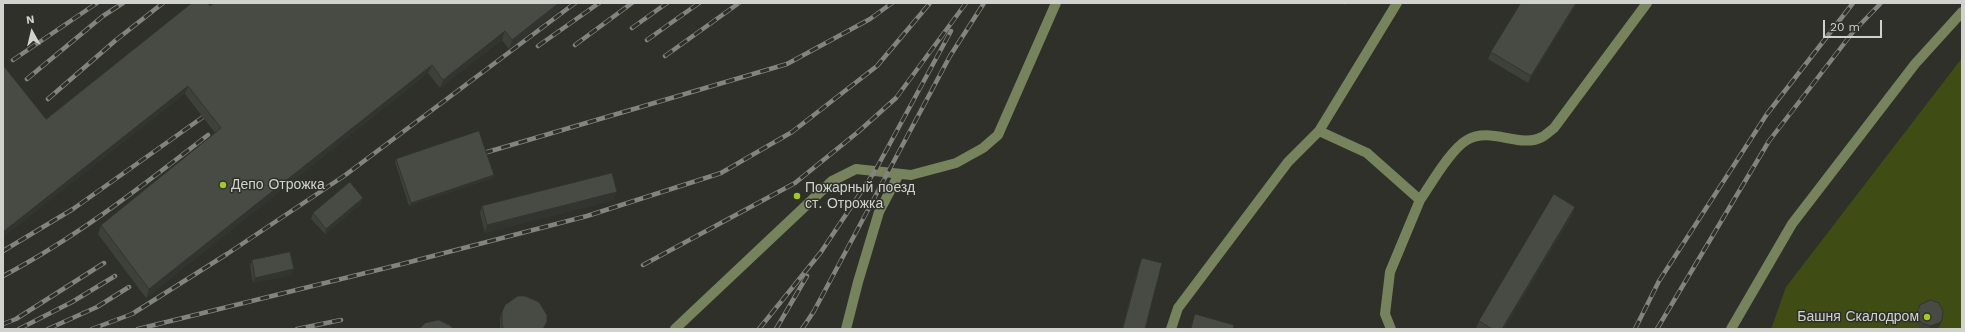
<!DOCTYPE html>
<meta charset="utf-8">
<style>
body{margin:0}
#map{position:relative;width:1965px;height:332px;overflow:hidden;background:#2e3029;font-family:"Work Sans",sans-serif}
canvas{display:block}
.frame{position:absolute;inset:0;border:4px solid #d1d2ce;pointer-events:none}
.north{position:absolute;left:12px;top:12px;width:40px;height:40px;-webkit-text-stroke:3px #2e3029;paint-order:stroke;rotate:352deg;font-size:11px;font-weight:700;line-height:16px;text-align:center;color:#d1d2ce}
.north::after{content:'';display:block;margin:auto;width:14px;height:18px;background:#d1d2ce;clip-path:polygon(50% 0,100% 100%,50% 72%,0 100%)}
.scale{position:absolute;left:1823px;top:20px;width:59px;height:18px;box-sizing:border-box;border:2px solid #d1d2ce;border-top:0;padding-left:5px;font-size:12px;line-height:14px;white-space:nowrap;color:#d1d2ce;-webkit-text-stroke:3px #2e3029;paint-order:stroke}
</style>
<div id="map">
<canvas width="1965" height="332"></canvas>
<div class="frame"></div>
<div class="north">N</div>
<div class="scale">20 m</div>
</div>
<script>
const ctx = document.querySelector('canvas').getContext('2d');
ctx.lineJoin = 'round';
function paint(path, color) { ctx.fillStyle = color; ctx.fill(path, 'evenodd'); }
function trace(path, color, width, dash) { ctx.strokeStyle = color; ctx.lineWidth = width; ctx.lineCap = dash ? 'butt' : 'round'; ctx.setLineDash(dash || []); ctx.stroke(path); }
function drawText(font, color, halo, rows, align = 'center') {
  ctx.font = font + ' "Work Sans",sans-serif'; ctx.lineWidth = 3; ctx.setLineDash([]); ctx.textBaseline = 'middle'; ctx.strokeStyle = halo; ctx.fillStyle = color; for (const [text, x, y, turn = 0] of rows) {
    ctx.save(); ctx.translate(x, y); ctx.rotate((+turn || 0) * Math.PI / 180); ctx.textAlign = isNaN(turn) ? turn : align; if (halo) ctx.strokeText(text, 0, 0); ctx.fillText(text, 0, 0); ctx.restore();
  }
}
paint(new Path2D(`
 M1962 58V329H1771L1786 287Z`), '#3f4d14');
trace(new Path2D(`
 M1319 131 1397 3
 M1420 200C1431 184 1451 149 1467 140 1491 126 1520 149 1542 137 1546 135 1550 131 1554 128L1647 3
 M675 329 832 181 856 169 911 175 956 163 983 148 998 135 1056 3
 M846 329 858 282 879 212 899 174
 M1171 329 1178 308 1288 162 1319 131 1367 153 1420 200 1390 272 1385 314 1391 329
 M1731 329 1792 224 1915 64 1962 12`), '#77835d', 10);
const rail = new Path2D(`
 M632 28 667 3
 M647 40 699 3
 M575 45 632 3
 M538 46 599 3
 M665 56 739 3
 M13 60 97 3
 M27 79 103 16 123 3
 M48 99 116 40 163 3
 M484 153 787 64 870 19 892 3
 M3 251 73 209 203 117
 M643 265 795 183 858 132 896 98 966 3
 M3 276C77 237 142 186 208 135
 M3 324 16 319 104 263
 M19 329 72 302 115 276
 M48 329 97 307 129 287
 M92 329 132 314 227 254 344 176 575 3
 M138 329 402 264 587 216 721 173 792 132 877 66 930 3
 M297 329 341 320
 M759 329 821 252 875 171 951 31
 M776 329 807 276
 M802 329 814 311 950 56 984 3
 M1635 329 1659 281 1767 114 1853 3
 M1657 329 1769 141 1853 32 1881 3`);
trace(rail, '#83847f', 4.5);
trace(rail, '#2e3029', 3, [9]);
paint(new Path2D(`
 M567 3 509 49 502 40 440 88 428 73 146 298 98 234 101 225 215 133 185 94 46 119 210 6Z
 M1342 3H1347L1345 5Z
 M1521 3H1577L1528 83 1488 59 1491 52Z
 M396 159 494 175 493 178 409 206 395 162Z
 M614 200 485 233 480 213 482 206Z
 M361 204 325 234 311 219 313 213Z
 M1573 214 1504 329H1477L1476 328 1479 321Z
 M1142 258 1145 329H1122L1139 265Z
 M252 260 292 275 253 283 250 266Z
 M1920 305 1942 320 1940 325 1937 329H1921L1917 325 1915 317Z
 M502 312 544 329H500V317Z`), '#3e403a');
paint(new Path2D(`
 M559 3H567L509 49 512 40Z
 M1576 3H1577L1528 83 1531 76Z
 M505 31 502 40 440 88 443 80Z
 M432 65 428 73 146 298 149 289Z
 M188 86 185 94 3 238V232Z
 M494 175 493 178 409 206 411 203Z
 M617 192 614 200 485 233 487 225Z
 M363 198 361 204 325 234 326 229Z
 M1575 207 1573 214 1504 329H1502Z
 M294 269 292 275 253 283 255 278Z
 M1942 320 1940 325 1937 329H1929L1930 326Z`), '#323430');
const building = new Path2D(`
 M192 3H208L210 6 214 3H559L512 40 505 31 443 80 432 65 149 289 101 225 221 128 188 86 3 232V65L46 119Z
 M1521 3H1576L1531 76 1491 52Z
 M479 131 494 175 411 203 396 159Z
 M612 173 617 192 487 225 482 206Z
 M350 182 363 198 326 229 313 213Z
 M1554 194 1575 207 1502 329H1492L1479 321Z
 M290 252 294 269 255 278 252 260Z
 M1142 258 1162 263 1145 329H1123Z
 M518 296H525L539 302 547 315V322L543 329H504L502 326V312L505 305Z
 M1931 300 1939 303 1943 311 1942 320 1939 323 1930 326 1922 323 1919 320 1917 312 1920 305Z
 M1195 314 1234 325 1233 329H1191Z
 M439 320 451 326 453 329H419L425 323Z`);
paint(building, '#484b44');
trace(building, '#323430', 1);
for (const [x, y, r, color] of [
 [223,185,4,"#a4c825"],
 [797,196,4,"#a4c825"],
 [1927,317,4,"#a4c825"]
]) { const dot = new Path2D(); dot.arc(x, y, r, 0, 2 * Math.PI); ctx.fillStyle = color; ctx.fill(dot); trace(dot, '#2e3029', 1.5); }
drawText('14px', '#d1d2ce', '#2e3029', [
 ["Депо Отрожка",231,185],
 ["Пожарный поезд",805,188],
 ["ст. Отрожка",805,204],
 ["Башня Скалодром",1919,317,"right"]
], 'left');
</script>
